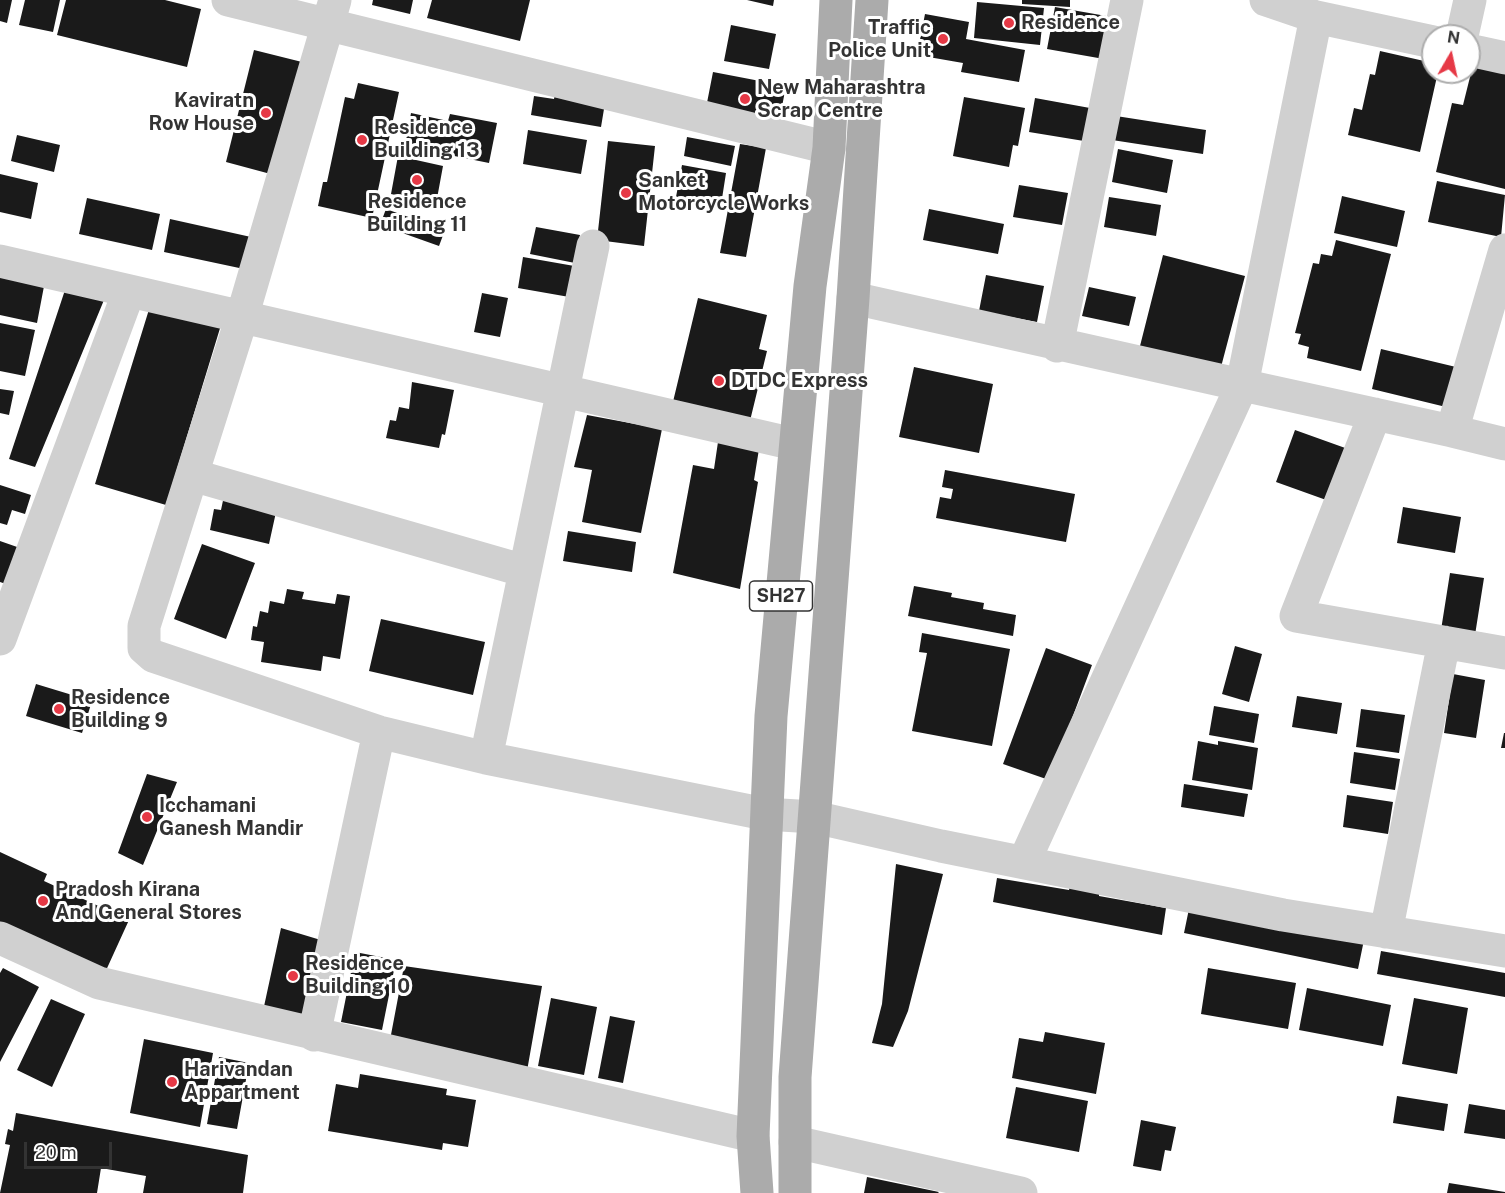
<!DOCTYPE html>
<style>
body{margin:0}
#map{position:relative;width:1505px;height:1193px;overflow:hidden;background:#fff;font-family:"Public Sans",sans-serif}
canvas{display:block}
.north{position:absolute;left:1421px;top:24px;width:60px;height:60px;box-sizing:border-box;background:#fff;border:2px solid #adadad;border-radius:50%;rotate:9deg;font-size:16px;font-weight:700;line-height:24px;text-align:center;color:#333}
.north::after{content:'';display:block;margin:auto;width:21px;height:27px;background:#e63946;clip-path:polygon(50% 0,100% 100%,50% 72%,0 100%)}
.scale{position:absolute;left:24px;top:1142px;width:88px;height:27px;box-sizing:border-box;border:3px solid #333;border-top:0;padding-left:8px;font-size:18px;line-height:21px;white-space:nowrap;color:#333;-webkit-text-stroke:4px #fff;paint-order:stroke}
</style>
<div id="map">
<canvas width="1505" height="1193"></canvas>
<div class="north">N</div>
<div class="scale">20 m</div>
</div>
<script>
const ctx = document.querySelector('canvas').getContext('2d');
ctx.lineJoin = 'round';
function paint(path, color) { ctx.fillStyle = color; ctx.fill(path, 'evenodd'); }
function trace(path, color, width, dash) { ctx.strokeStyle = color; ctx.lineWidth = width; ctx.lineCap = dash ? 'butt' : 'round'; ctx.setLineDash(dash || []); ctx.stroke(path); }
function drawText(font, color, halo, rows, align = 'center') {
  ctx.font = font + ' "Public Sans",sans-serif'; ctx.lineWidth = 6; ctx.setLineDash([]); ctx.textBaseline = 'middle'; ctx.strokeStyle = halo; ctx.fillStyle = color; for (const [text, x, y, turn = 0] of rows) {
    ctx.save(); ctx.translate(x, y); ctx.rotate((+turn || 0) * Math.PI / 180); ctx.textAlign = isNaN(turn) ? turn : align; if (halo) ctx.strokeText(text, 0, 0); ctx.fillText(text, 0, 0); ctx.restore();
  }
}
paint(new Path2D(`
 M0 0H12L7 23 0 21Z
 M25 0H60L53 32 19 25Z
 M66 0H165L201 9 187 67 57 35Z
 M373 0H413L410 14 372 5Z
 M432 0H530L520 41 427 18Z
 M747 0H774L773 6Z
 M1022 0H1070V7L1022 4Z
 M977 2 1044 8 1040 45 974 38Z
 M1055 7 1112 17 1104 59 1047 49Z
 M925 14 969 22 966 39 1025 50 1019 82 961 72 963 63 917 55Z
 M731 25 776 34 769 69 724 61Z
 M254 50 306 63 278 176 226 162Z
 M1380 51 1433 63V72H1438L1420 152 1348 135 1354 108 1362 110 1370 74 1375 75Z
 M1474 61 1505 69V189L1436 172 1452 103 1463 105Z
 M713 72 786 86 778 127 705 113Z
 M358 83 399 92 372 218 318 206 323 182H327L345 97 354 99Z
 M555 94 605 103 601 127 531 115 534 96 554 99Z
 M964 97 1025 108 1018 146 1013 145 1009 167 953 156Z
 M1035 98 1090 108 1084 141 1029 132Z
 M411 113 448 121 450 114 497 123 489 163 405 146Z
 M1116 116 1206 130 1203 154 1112 140Z
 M528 130 587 140 581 174 523 164Z
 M17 135 60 145 54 172 11 161Z
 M687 137 735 146 731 166 684 156Z
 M608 141 655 146 644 246 597 240Z
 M740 144 766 148 746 257 720 253Z
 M1118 149 1173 160 1167 193 1112 182Z
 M398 156 443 166 436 204 391 194Z
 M682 165 726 173 721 205 676 197Z
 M0 174 38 183 31 219 0 212Z
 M1437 181 1505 195 1501 237 1428 222Z
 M1019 185 1068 193 1062 225 1013 217Z
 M1342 196 1405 211 1397 247 1334 233Z
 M1109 197 1161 205 1156 236 1104 227Z
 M87 198 160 214 152 250 79 234Z
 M386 209 445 230 439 246 380 225Z
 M929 209 1004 224 998 254 923 240Z
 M170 219 251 237 244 269 164 252Z
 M536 227 580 235 575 263 530 254Z
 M1336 240 1391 254 1361 371 1307 358 1309 347 1298 344 1301 334 1295 333 1313 263 1319 264 1321 254 1332 256Z
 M1163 255 1245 276 1221 367 1140 346Z
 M523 257 580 267 575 298 518 288Z
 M0 271 45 281 37 323 0 315Z
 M986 275 1044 286 1037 322 979 311Z
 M1089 287 1136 297 1129 326 1082 316Z
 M65 290 104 300 35 467 9 459Z
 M482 293 508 298 500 337 474 332Z
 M698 298 767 315 759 349 767 351 748 429 671 410Z
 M151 303 221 325 166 505 95 484Z
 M0 323 35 330 25 376 0 371Z
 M1381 349 1456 367 1446 407 1372 389Z
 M914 367 993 384 979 453 899 437Z
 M412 382 454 390 445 435 442 434 439 448 386 438 390 420 396 421 399 407 409 409Z
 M0 389 14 391 9 415 0 413Z
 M587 415 662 429 641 533 582 522 592 470 574 467Z
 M1295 430 1348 449 1329 501 1276 482Z
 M718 442 759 449 754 480 758 482 740 589 673 573 693 465 714 469Z
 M945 470 1075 494 1066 542 936 518 940 497 951 499 953 489 942 487Z
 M0 485 31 495 25 514 12 510 7 525 0 523Z
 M225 491 278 503 269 544 210 530 214 509 221 510Z
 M1403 507 1461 517 1455 553 1397 543Z
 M568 531 636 542 632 572 563 561Z
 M0 541 20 548 6 584 0 582Z
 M202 544 255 563 226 639 174 619Z
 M1450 573 1484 578 1475 635 1441 630Z
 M914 586 952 593 951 597 984 603 983 609 1016 615 1013 636 908 616Z
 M287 589 304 592 302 599 335 604 337 594 350 596 340 659 323 656 321 671 261 662 264 642 251 640 253 626 257 627 260 611 268 613 270 601 284 604Z
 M381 619 485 642 473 695 369 671Z
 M922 633 1010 649 992 746 912 731 927 653 919 652Z
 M1235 646 1262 654 1249 702 1222 694Z
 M1046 648 1092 665 1049 780 1003 764Z
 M1453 674 1485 680 1476 738 1444 733Z
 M36 684 92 701 82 733 26 716Z
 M1297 696 1342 703 1337 734 1292 727Z
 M1214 706 1259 714 1254 743 1209 735Z
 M1361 709 1405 715 1399 753 1356 747Z
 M1504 733H1505V748H1501Z
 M1198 741 1218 745V741L1258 748 1252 790 1192 780Z
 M1354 752 1400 759 1395 790 1350 783Z
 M147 774 177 782 143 865 118 853Z
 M1184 784 1248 794 1244 817 1181 807Z
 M1347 795 1393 802 1388 834 1343 827Z
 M0 852 47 874 44 881 129 920 103 977 0 930Z
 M896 864 943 874 908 1011 893 1047 872 1043 882 1004Z
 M997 878 1069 890 1070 886 1099 891V896L1166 908 1162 935 993 902Z
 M1190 904 1364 940 1358 969 1184 933Z
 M281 928 324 941 306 1021 263 1011Z
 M1381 951 1505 973V997L1377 974Z
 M355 952 396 960 382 1030 341 1022Z
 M404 966 542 986 527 1071 390 1040Z
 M3 968 39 987 0 1062V973Z
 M1208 968 1296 983 1288 1029 1201 1014Z
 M1307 988 1391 1005 1383 1046 1299 1030Z
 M551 998 597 1007 584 1075 538 1066Z
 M1414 998 1468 1008 1457 1074 1402 1064Z
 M51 999 85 1014 52 1087 17 1070Z
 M610 1016 635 1021 623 1083 598 1078Z
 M1045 1032 1105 1043 1096 1094 1012 1078 1019 1038 1043 1042Z
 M144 1039 213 1053 200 1127 130 1113Z
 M219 1057 249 1063 237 1129 207 1124Z
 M360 1074 447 1089 446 1095 476 1100 468 1147 443 1143 442 1150 328 1131 336 1084 358 1088Z
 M1016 1087 1088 1101 1079 1152 1006 1138Z
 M1397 1096 1448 1104 1444 1131 1393 1123Z
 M1469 1104 1505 1110V1139L1464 1133Z
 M16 1113 248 1155 243 1193H143L146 1176 101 1168 97 1193H0L10 1145 5 1144 8 1129 13 1131Z
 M1141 1120 1176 1127 1171 1151 1165 1150 1161 1171 1133 1166Z
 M867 1177 939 1192 938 1193H864Z
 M1449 1183 1505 1192V1193H1447Z`), '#1a1a1a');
trace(new Path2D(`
 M228 0 829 148
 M335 0 242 317 144 626V648L153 656 379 732 486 758 765 814 814 817 941 846 1283 915 1505 951
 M1266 0 1316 17
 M1462 36 1470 0
 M1433 42 1316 17 1242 385 1452 431 1505 250
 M1469 50 1505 58
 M0 261 794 444
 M853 298 1242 385 1024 862
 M1057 346 1127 0
 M1375 414 1296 616 1505 653
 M1452 431 1505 444
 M192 475 525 571
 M0 639 129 291
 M486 758 593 246
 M1386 932 1444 642
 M0 938 99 983 753 1136
 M314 1035 379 732
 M795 1142 1021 1193`), '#d0d0d0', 33);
trace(new Path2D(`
 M757 1193 753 1136 771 716 810 286 829 148 836 0
 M795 1193V1077L853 298 872 0`), '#ababab', 33);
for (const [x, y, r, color] of [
 [1009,23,6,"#e63946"],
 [943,39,6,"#e63946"],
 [745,99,6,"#e63946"],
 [266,113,6,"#e63946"],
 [362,140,6,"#e63946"],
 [417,180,6,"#e63946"],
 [626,193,6,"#e63946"],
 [719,381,6,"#e63946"],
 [59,709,6,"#e63946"],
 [147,817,6,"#e63946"],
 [43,901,6,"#e63946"],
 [293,976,6,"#e63946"],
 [172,1082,6,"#e63946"]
]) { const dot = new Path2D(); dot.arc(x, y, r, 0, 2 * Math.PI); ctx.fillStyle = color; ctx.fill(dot); trace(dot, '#fff', 2); }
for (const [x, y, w] of [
 [781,596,63]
]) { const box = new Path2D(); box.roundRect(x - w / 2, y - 15, w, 30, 4.5); ctx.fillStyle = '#fff'; ctx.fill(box); trace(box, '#333', 1.5); }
drawText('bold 18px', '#333', null, [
 ["SH27",781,596]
]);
drawText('bold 20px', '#333', '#fff', [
 ["Residence",1021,23],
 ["Traffic",931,28,"right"],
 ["Police Unit",931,51,"right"],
 ["New Maharashtra",757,88],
 ["Scrap Centre",757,111],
 ["Kaviratn",254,101,"right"],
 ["Row House",254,124,"right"],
 ["Residence",374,128],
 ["Building 13",374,151],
 ["Sanket",638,181],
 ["Motorcycle Works",638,204],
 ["Residence",417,202,"center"],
 ["Building 11",417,225,"center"],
 ["DTDC Express",731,381],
 ["Residence",71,698],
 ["Building 9",71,721],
 ["Icchamani",159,806],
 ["Ganesh Mandir",159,829],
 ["Pradosh Kirana",55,890],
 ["And General Stores",55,913],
 ["Residence",305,964],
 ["Building 10",305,987],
 ["Harivandan",184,1070],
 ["Appartment",184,1093]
], 'left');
</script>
